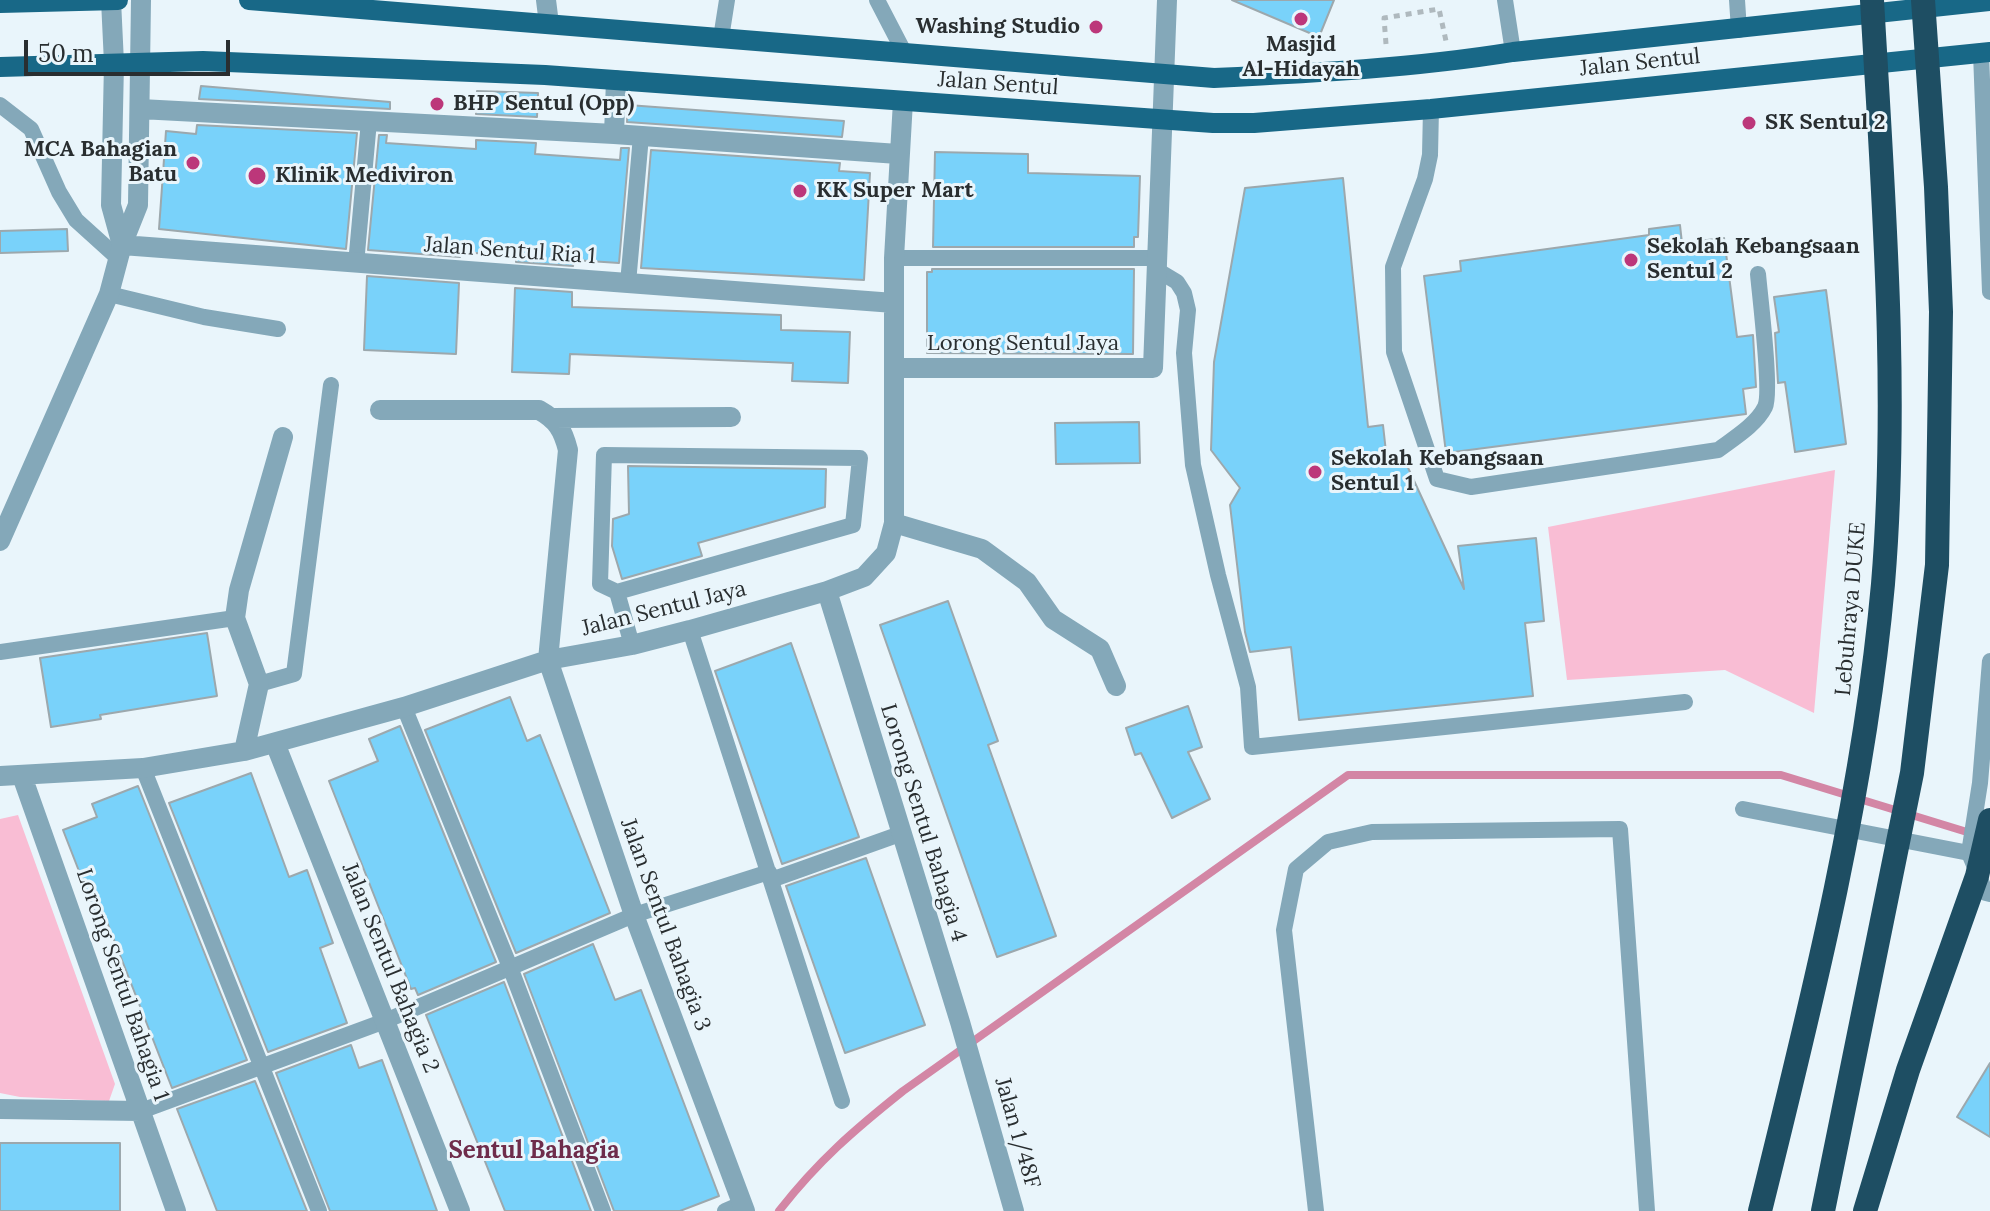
<!DOCTYPE html>
<style>
body{margin:0}
#map{position:relative;width:1990px;height:1211px;overflow:hidden;background:#e9f5fb;font-family:Lora,serif}
canvas{display:block}
.scale{position:absolute;left:24px;top:40px;width:206px;height:36px;box-sizing:border-box;border:4px solid #292e30;border-top:0;padding-left:10px;font-size:24px;line-height:28px;white-space:nowrap;color:#292e30;-webkit-text-stroke:6px #e9f5fb;paint-order:stroke}
</style>
<div id="map">
<canvas width="1990" height="1211"></canvas>
<div class="scale">50 m</div>
</div>
<script>
const ctx = document.querySelector('canvas').getContext('2d');
ctx.lineJoin = 'round';
function paint(path, color) { ctx.fillStyle = color; ctx.fill(path, 'evenodd'); }
function trace(path, color, width, dash) { ctx.strokeStyle = color; ctx.lineWidth = width; ctx.lineCap = dash ? 'butt' : 'round'; ctx.setLineDash(dash || []); ctx.stroke(path); }
function drawText(font, color, halo, rows, align = 'center') {
  ctx.font = font + ' Lora,serif'; ctx.lineWidth = 6; ctx.setLineDash([]); ctx.textBaseline = 'middle'; ctx.strokeStyle = halo; ctx.fillStyle = color; for (const [text, x, y, turn = 0] of rows) {
    ctx.save(); ctx.translate(x, y); ctx.rotate((+turn || 0) * Math.PI / 180); ctx.textAlign = isNaN(turn) ? turn : align; if (halo) ctx.strokeText(text, 0, 0); ctx.fillText(text, 0, 0); ctx.restore();
  }
}
paint(new Path2D(`
 M1835 470 1814 713 1725 670 1567 680 1548 527Z
 M18 815 115 1084 109 1101 20 1097 0 1093V819Z`), '#f9bdd4');
trace(new Path2D(`
 M779 1211C818 1161 854 1130 903 1091L1348 775H1781L1967 832`), '#d386a5', 8);
const building = new Path2D(`
 M1232 0H1334L1319 37Z
 M201 86 390 102V109L199 99Z
 M477 91 538 93 537 117 476 114Z
 M628 105 844 121 842 137 627 122Z
 M197 125 357 133 346 249 159 229 166 131 196 134Z
 M379 135H387L386 143 476 149V140L536 143 535 154 620 160 621 148H629L619 263 574 260 573 266 516 262V256L461 252 460 257 368 250Z
 M651 150 840 163 839 171 870 173 864 280 641 268Z
 M935 152 1028 154V173L1140 176 1138 237H1134V247H933Z
 M1343 178 1368 427 1383 425 1387 461 1404 459 1464 589 1458 546 1536 538 1544 621 1525 623 1533 696 1299 720 1291 647 1250 652 1245 632 1230 505 1240 488 1211 450 1214 362 1245 188Z
 M1680 225 1682 243 1724 238 1737 337 1753 335 1756 387 1743 389 1746 414 1446 453 1424 276 1461 271 1460 261 1649 235V229Z
 M67 229 68 251 0 253V231Z
 M932 269H1134L1133 354 927 353V272H932Z
 M367 276 459 283 456 354 364 350Z
 M515 288 572 292V307L781 315V330L850 332 848 383 792 381 793 363 570 354 569 374 512 372Z
 M1826 290 1846 444 1795 452 1785 382 1778 383 1775 333 1779 332 1774 297Z
 M1139 422 1140 463 1056 464 1055 423Z
 M628 466 826 469 825 507 698 543 702 556 622 579 612 546 613 519 629 514Z
 M948 601 998 741 988 745 1056 936 997 957 880 625Z
 M207 633 217 696 100 715 101 719 51 727 40 658Z
 M791 643 859 837 782 864 715 671Z
 M510 697 527 741 540 735 610 913 516 953 425 730Z
 M1188 706 1202 747 1188 752 1210 799 1172 818 1141 753 1135 755 1126 728Z
 M400 726 496 962 418 995 415 988 411 989 329 781 378 761 369 739Z
 M251 773 289 877 307 870 333 943 320 948 347 1023 268 1052 169 803Z
 M138 786 247 1060 172 1088 107 922 100 925 63 830 97 817 92 804Z
 M866 858 925 1025 845 1053 786 886Z
 M593 944 615 1000 641 990 719 1196 680 1211H614L524 974Z
 M504 982 591 1211H505L426 1015Z
 M351 1045 359 1068 382 1060 437 1211H330L276 1073Z
 M1990 1063V1137L1957 1117Z
 M255 1081 307 1211H217L177 1109Z
 M0 1143H120V1211H0Z`);
paint(building, '#79d2fa');
trace(building, '#9ca8ad', 2);
trace(new Path2D(`
 M1386 44 1384 18 1439 9 1446 41`), '#afb9be', 5, [6, 6]);
trace(new Path2D(`
 M877 0 905 54
 M1505 0 1513 52
 M1737 0 1739 30
 M721 38 727 0
 M1981 53 1990 292
 M0 105 31 129 59 192 76 220 118 258
 M1431 109 1430 155 1425 179 1393 267 1394 352 1437 479 1471 487 1718 450C1734 438 1756 425 1765 407 1772 393 1760 297 1758 274
 M894 258H1158
 M356 264 369 121
 M1157 270 1177 282 1184 293 1188 310 1184 353 1193 465 1218 575 1248 687 1252 747 1685 702
 M628 283 641 136
 M109 294 204 317 278 329
 M604 455 860 458 853 525 617 592 600 584Z
 M617 592 632 645
 M690 630 842 1101
 M0 652 235 618
 M1990 661 1980 783 1969 853 1986 893 1990 894
 M259 684 294 674 331 385
 M404 707 510 967 603 1211
 M143 768 319 1211
 M1743 809 1969 853
 M771 880 900 834
 M141 1111 385 1021 634 915 769 872
 M725 1211 741 1204
 M1316 1211 1284 930 1296 869 1328 842 1372 832 1620 829 1647 1211`), '#84a8b9', 16);
trace(new Path2D(`
 M111 0 114 63 111 205 122 245
 M546 0 549 24
 M140 109 614 134 898 154
 M614 134 616 80
 M122 245 894 303
 M894 368H1153L1167 0
 M380 410H539C557 420 563 430 568 450L548 660 634 915 745 1211
 M553 418 731 417
 M894 523 982 549 1027 582 1053 619 1100 649 1116 686
 M0 541 109 294 122 245 138 205 141 0
 M827 591 960 1022 1014 1211
 M275 743 460 1211
 M244 751 259 684 235 618 239 590 283 437
 M0 776 143 768 244 751 404 707 548 660 632 645 690 630 827 591 864 577 886 553 894 523V258L903 101
 M22 776 176 1211
 M0 1109 141 1111`), '#84a8b9', 20);
trace(new Path2D(`
 M249 0 1214 78C1314 73 1414 68 1513 52L1990 1
 M0 3 118 0
 M0 67 203 61 545 75 1213 123H1254L1431 109 1990 52`), '#186887', 20);
trace(new Path2D(`
 M1760 1211C1811 1005 1864 796 1883 584 1899 390 1883 194 1872 0
 M1823 1211 1912 773 1937 565 1941 312 1936 187 1923 0
 M1865 1211 1908 1070 1977 876 1990 820`), '#1e4e63', 24);
for (const [x, y, r, color] of [
 [1301,19,8,"#bc377a"],
 [1096,27,8,"#bc377a"],
 [437,104,8,"#bc377a"],
 [1749,123,8,"#bc377a"],
 [193,163,8,"#bc377a"],
 [257,176,10,"#bc377a"],
 [800,191,8,"#bc377a"],
 [1631,260,8,"#bc377a"],
 [1315,472,8,"#bc377a"]
]) { const dot = new Path2D(); dot.arc(x, y, r, 0, 2 * Math.PI); ctx.fillStyle = color; ctx.fill(dot); trace(dot, '#e9f5fb', 3); }
drawText('bold 22px', '#292e30', '#e9f5fb', [
 ["Washing Studio",1080,27,"right"],
 ["Masjid",1301,45,"center"],
 ["Al-Hidayah",1301,70,"center"],
 ["BHP Sentul (Opp)",453,104],
 ["SK Sentul 2",1765,123],
 ["MCA Bahagian",177,150,"right"],
 ["Batu",177,175,"right"],
 ["Klinik Mediviron",275,176],
 ["KK Super Mart",816,191],
 ["Sekolah Kebangsaan",1647,247],
 ["Sentul 2",1647,272],
 ["Sekolah Kebangsaan",1331,459],
 ["Sentul 1",1331,484]
], 'left');
drawText('22px', '#292e30', '#e9f5fb', [
 ["Jalan Sentul",1640,63,-6],
 ["Jalan Sentul",998,84,4],
 ["Jalan Sentul Ria 1",510,251,4],
 ["Lorong Sentul Jaya",1023,344],
 ["Jalan Sentul Jaya",664,609,-14],
 ["Lebuhraya DUKE",1851,609,-85],
 ["Lorong Sentul Bahagia 4",923,823,73],
 ["Jalan Sentul Bahagia 3",665,925,70],
 ["Jalan Sentul Bahagia 2",390,968,68],
 ["Lorong Sentul Bahagia 1",122,985,71],
 ["Jalan 1/48F",1017,1133,74]
]);
drawText('bold 24px', '#6e2c4b', '#e9f5fb', [
 ["Sentul Bahagia",534,1151]
]);
</script>
